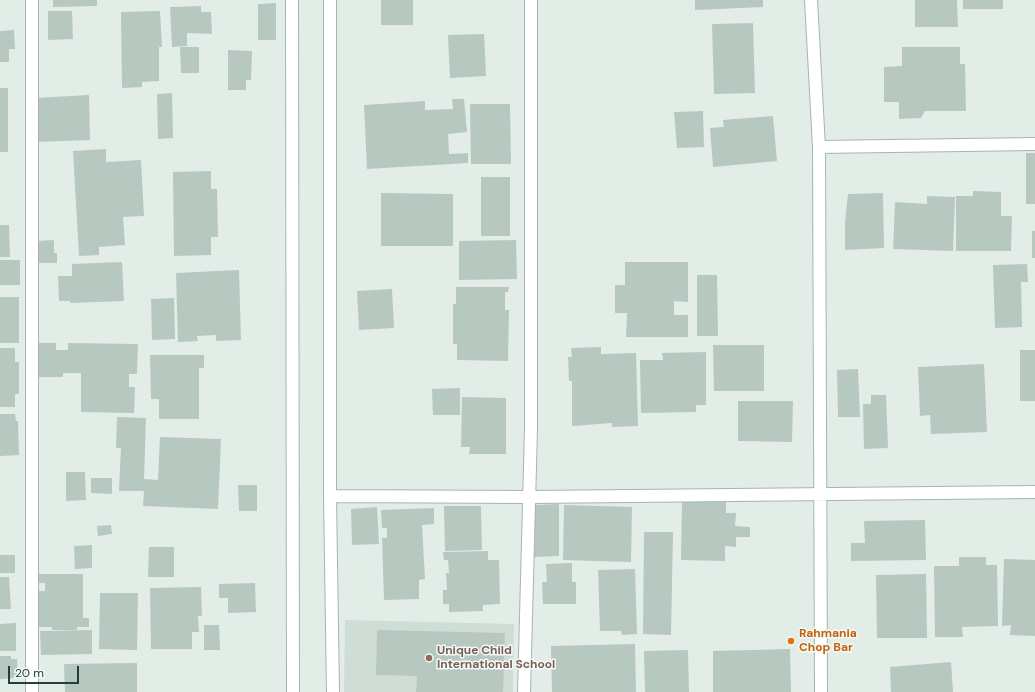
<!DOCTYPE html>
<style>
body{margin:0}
#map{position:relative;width:1035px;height:692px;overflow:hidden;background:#e2ede8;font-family:"DM Sans",sans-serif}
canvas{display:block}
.scale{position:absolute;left:8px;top:666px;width:71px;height:18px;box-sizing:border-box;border:2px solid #214037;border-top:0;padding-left:5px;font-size:12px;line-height:14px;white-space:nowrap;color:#214037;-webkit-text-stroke:3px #f3f9f6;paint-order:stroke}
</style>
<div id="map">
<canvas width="1035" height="692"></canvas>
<div class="scale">20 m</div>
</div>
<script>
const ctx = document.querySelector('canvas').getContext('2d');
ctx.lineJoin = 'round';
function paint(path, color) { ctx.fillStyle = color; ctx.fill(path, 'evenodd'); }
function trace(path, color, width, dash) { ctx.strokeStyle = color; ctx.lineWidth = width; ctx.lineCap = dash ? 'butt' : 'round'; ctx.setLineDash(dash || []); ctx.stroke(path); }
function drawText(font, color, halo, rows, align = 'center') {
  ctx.font = font + ' "DM Sans",sans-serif'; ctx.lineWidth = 3; ctx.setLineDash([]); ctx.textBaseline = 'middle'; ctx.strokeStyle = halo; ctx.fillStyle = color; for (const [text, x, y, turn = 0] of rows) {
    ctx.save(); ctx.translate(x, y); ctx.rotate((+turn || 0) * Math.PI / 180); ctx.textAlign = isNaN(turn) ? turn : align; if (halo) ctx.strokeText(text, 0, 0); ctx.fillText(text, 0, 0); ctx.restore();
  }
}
paint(new Path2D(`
 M345 620 514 624 513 692H344Z`), '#d0ddd7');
paint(new Path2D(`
 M53 0H97V6L53 7Z
 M381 0H413V25H381Z
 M695 0H763V7L695 10Z
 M915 0H957L958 27H915Z
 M963 0H1003V9H963Z
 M276 3V40H258V4Z
 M201 6V12H211L212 34 187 33V46L172 47 170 7Z
 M48 11H72L73 39 48 40Z
 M160 11 162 47H159V81L142 82V87L122 88 121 12Z
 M753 23 755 93 714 94 712 24Z
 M14 30 15 49H9V62H0V31Z
 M484 34 486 76 450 78 448 35Z
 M180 47H199V73H181Z
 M902 47H960V64H965L966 111H925L921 118 899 119V102H884V67L902 66Z
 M228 50 252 51 251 80H246V90H228Z
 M0 88H8V152H0Z
 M172 93 173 138 158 139 157 94Z
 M89 95 90 140 36 142 34 98Z
 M452 99H464L467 132 448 134 449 154 468 153V163L367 169 364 105 425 101V110L453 109Z
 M470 104H510L511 164H471Z
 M703 111 704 147 677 148 674 112Z
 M773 116 777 161 713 167 710 128 724 127 723 120Z
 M106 149V162L141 160 144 216 123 217 125 245 99 247V255L79 256 73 151Z
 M1026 153H1035V204H1026Z
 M211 171V189H217L218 237H211V255L174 256 173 172Z
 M481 177H510V236H481Z
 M973 191 1001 192V216H1012L1011 251H956V196H973Z
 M381 193 453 194V246H381Z
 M883 193 884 248 845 250V222L848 194Z
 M927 196 955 197 953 251 893 249 895 202 927 204Z
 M0 225H9L10 257H0Z
 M1032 231H1035V258H1032Z
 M54 240V253H57V263H38L37 241Z
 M516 240 517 279 459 280V241Z
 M0 260H20V285H0Z
 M122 262 124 301 70 303V301H59L58 276H72V264Z
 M625 262H688V302L674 301V315H688V337H626L627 313H615V285H625Z
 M1027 264 1028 282H1021L1022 327 995 328 993 265Z
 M239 270 241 340 216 341V335L197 336 198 341 178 342 176 273Z
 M697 275H717L718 336H697Z
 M456 287H509L508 292H505V310H509L508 361 457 360V344H453V304H456Z
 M392 289 394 328 359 330 357 291Z
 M0 297H19V343H0Z
 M174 298 175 339 152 340 151 299Z
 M39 343H56V350H68V343L138 344 137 374H129V387H135L134 413 81 412V373H63V377H38Z
 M713 345H764V391H714Z
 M601 347V354L636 353 638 426 612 427V423L572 426V381H569L568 357H572L571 348Z
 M0 348H15V362H19V394H15V407H0Z
 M1020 350H1035V401H1020Z
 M706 352V405H696V412L641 413 640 360H663L662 353Z
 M150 355H204V368H199V419H159V399H151Z
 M984 364 987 432 931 434 930 415 920 416 918 367Z
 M858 369 860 417H838L837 370Z
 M460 388V415H433L432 389Z
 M871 395H886L888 448 864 449 863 404H871Z
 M462 397 506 398V454H469L470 447H461Z
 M738 401H793L792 442 738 441Z
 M0 414H15L16 421H18L19 455 0 456Z
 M117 417 146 418 144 479 158 480 160 437 221 439 218 509 143 506 144 491H119L121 448H116Z
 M66 472H85L86 500 66 501Z
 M91 478H112V494L91 493Z
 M238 485H257V511H239Z
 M682 502H726V513H736L735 526 750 527V537H736V547L725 546V561L681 560Z
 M559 504V556L533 557V505Z
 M564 505 632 507 631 562 563 560Z
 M444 506H481L482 550 445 551Z
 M377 507 379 544 352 545 351 509Z
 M434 508V524L422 525 425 579 419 580V599L384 600 382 538H387V528H382L381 510Z
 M925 520 926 560 851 561V543H865L864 521Z
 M111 525 112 534 98 536 97 526Z
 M644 532H673L671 635 643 634Z
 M92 545V568L75 569 74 546Z
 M149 547H174V577H148Z
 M488 551V560H499L500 604 483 605V611L449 612V604H443V590H447L446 573H449L448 560H444L443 552Z
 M0 555H15V573H0Z
 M959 557H986V565H997L998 626 962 627 963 637H935L934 566H959Z
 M1004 559 1035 560V636L1010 635 1011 625 1002 626Z
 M572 563V582H576V604H543L542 582H547L546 564Z
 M635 569 637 634 622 635 621 631H600L598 570Z
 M38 574H83V618H89V627H77V630H52V627H38V591H45V583H38Z
 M926 574 927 638H877L876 575Z
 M0 577H9L11 609H0Z
 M255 583 256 612 228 613V598H219V584Z
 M201 587 202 616H198L199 632H192V649H151L150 588Z
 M100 593H138L137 650 99 649Z
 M16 623V651H0V624Z
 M204 625H219L220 650H204Z
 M92 630V654L41 655 40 631Z
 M377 630 505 633 503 692H416L417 676 376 675Z
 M635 644 636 692H552L551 646Z
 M790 649 791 692H713V651Z
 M688 650 689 692H645L644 651Z
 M0 656H11V659H17L18 678 0 679Z
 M951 662 953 692H891L890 667Z
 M137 663V692H65L64 664Z`), '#b7c8c1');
const minor = new Path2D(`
 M32 0V692
 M292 0 293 692
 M330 0V496L333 692
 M811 0 819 147 821 692
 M819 147 1035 144
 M330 496 529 497 1035 492
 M524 692 531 429V0`);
trace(minor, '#a4b6af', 14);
trace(minor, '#fff', 12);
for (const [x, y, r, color] of [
 [791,641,4,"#e8710a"],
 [429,658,4,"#8d6e63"]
]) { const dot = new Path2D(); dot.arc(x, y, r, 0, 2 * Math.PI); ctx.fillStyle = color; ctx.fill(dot); trace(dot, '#f3f9f6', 1.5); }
drawText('bold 12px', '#c56008', '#f3f9f6', [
 ["Rahmania",799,634],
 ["Chop Bar",799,648]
], 'left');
drawText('bold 12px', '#785e54', '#f3f9f6', [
 ["Unique Child",437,651],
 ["International School",437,665]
], 'left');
</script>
